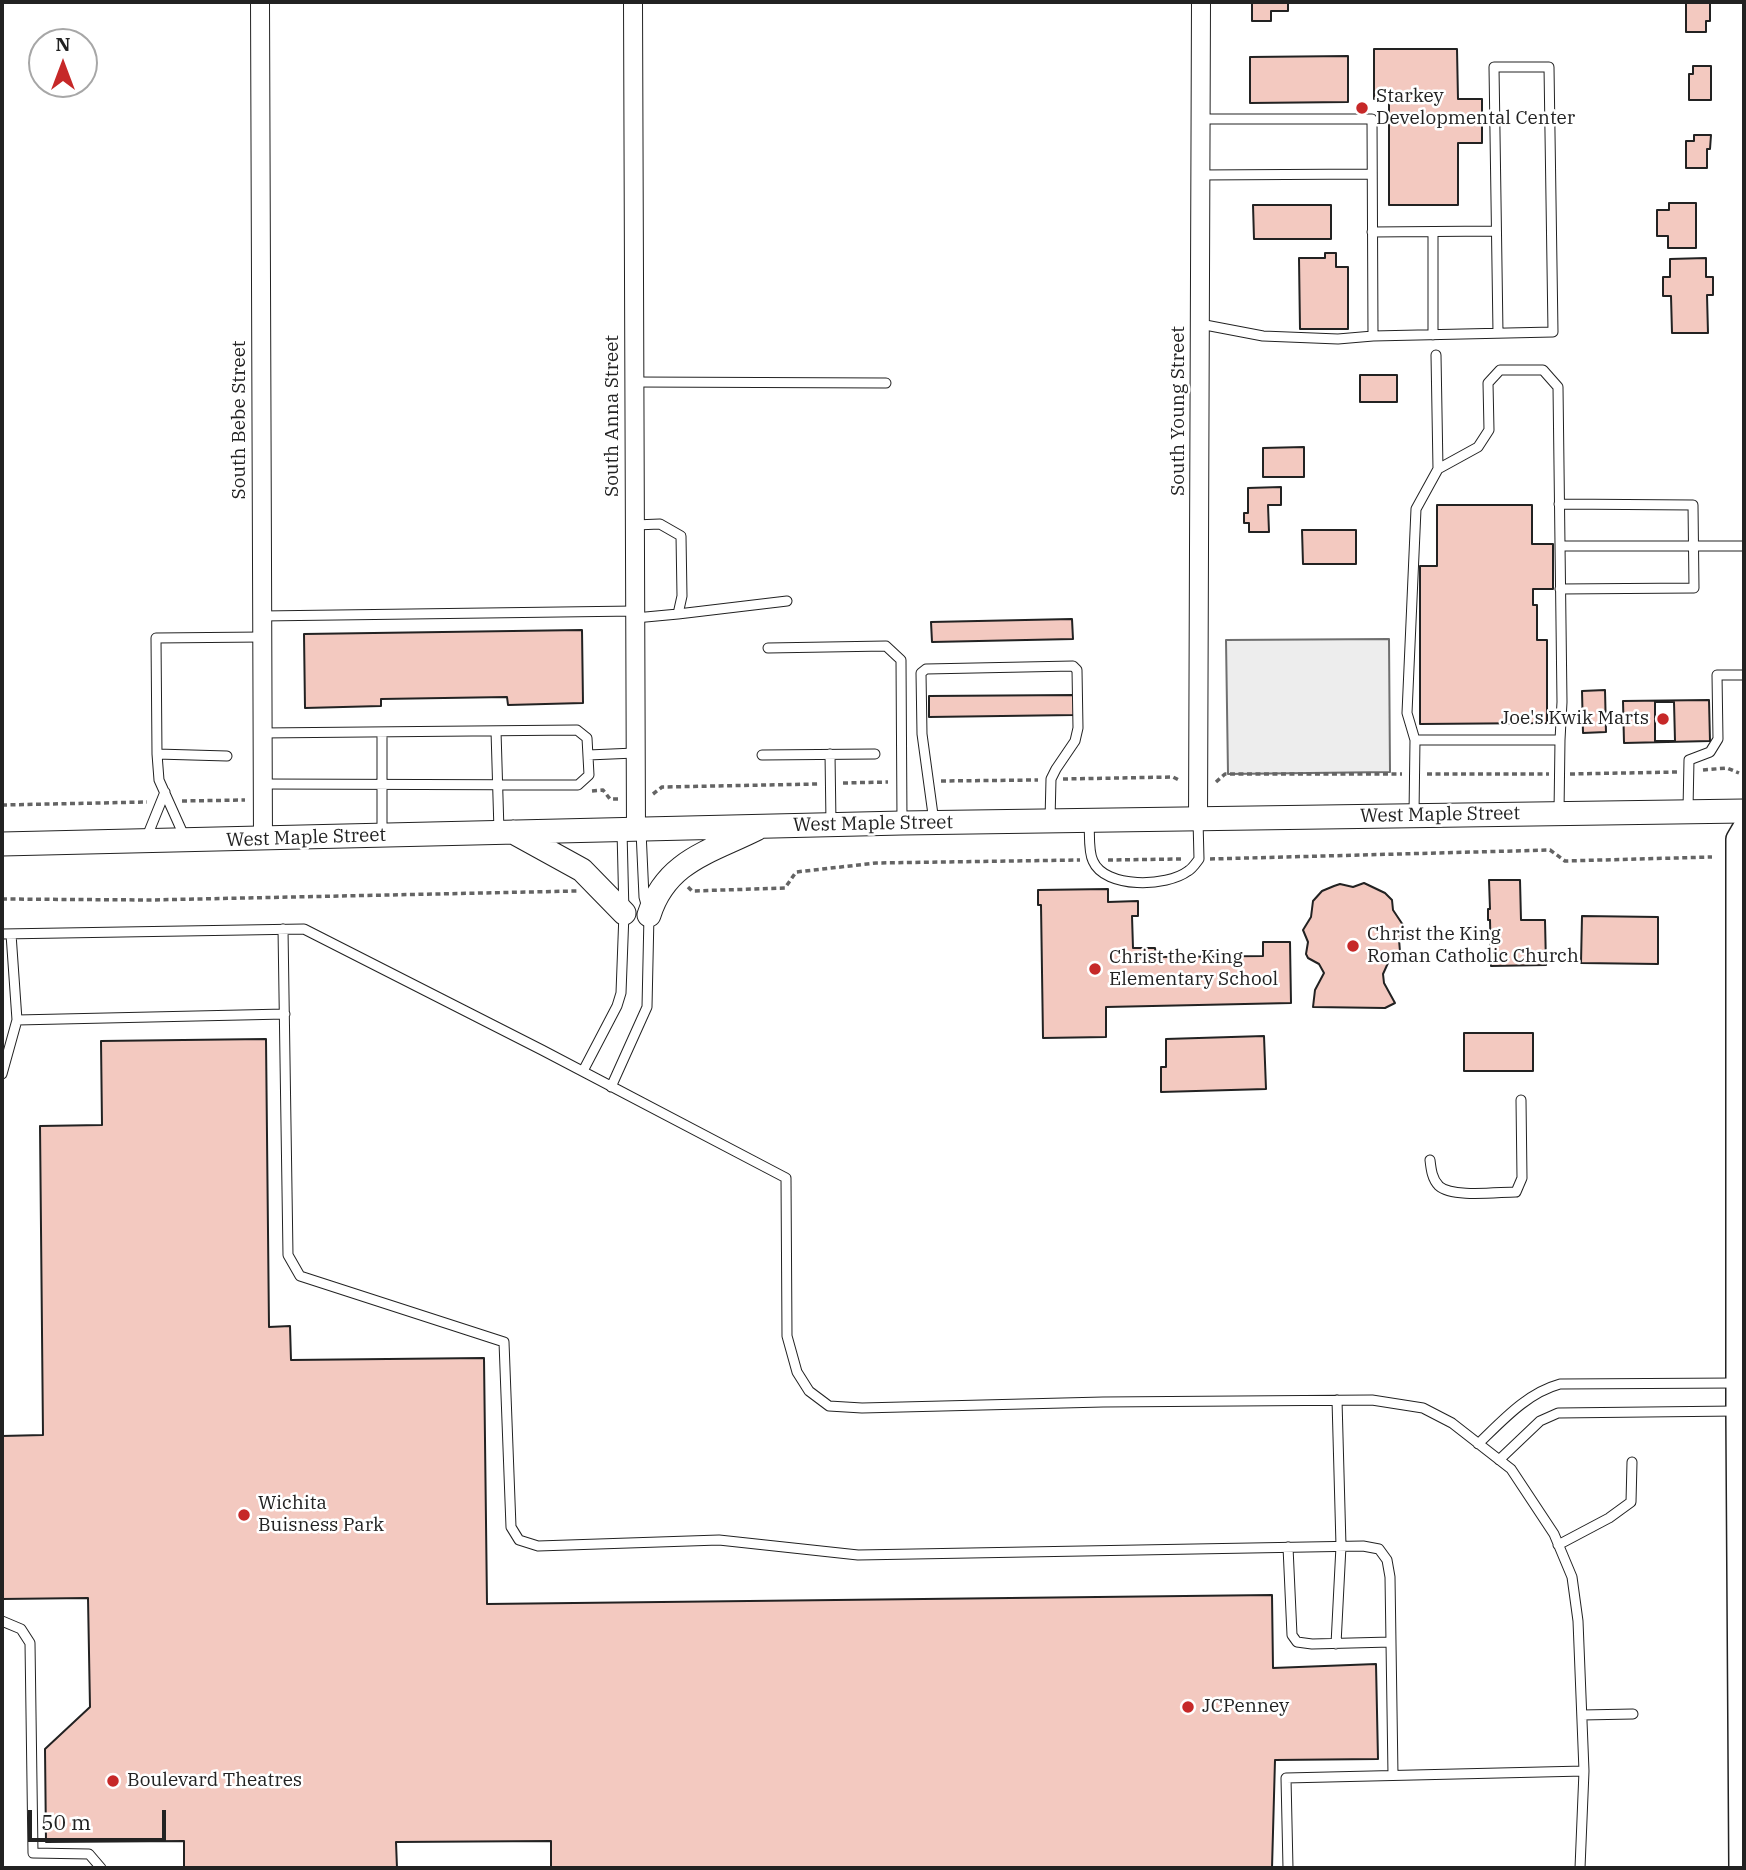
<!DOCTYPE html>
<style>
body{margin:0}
#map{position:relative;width:1746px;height:1870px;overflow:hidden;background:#fff;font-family:"IBM Plex Serif",serif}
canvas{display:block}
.frame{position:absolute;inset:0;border:4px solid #222;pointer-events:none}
.north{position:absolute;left:28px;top:28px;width:70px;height:70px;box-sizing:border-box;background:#fff;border:2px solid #a7a7a7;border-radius:50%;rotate:0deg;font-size:19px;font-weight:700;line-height:28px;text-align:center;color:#222}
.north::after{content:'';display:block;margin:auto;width:24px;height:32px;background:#c62828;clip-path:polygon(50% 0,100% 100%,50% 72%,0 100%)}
.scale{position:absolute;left:28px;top:1810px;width:138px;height:32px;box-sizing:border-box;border:4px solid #222;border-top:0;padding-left:9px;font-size:21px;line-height:24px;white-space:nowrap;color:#222;-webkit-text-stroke:5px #fff;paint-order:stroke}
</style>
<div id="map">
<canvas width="1746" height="1870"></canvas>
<div class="frame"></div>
<div class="north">N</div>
<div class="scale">50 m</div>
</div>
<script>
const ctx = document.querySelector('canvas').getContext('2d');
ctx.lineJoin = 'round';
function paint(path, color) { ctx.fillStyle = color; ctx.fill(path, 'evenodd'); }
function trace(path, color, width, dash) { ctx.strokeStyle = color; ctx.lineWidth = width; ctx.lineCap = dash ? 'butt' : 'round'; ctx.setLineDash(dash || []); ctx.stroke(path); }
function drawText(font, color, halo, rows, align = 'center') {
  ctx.font = font + ' "IBM Plex Serif",serif'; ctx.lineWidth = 5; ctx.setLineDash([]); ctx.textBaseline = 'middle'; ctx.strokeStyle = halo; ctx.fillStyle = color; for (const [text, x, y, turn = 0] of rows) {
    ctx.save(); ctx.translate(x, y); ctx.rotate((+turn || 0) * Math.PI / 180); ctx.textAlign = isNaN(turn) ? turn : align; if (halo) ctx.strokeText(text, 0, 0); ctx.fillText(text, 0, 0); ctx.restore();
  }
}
const parking = new Path2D(`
 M1389 639 1390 772 1228 774 1226 640Z`);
paint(parking, '#ededed');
trace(parking, '#6f6f6f', 2);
const building = new Path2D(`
 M1252 2H1288V11H1271V21H1252Z
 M1686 2H1710V21H1706V32H1686Z
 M1374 49H1457L1458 99H1482V143H1458V205H1389V99H1374Z
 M1348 56V102L1250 103V57Z
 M1693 66H1711V100H1689V74H1693Z
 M1694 135H1711L1710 149H1707V168H1686V141H1694Z
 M1669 203H1696V248H1668V236H1657V210H1669Z
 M1253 205H1331V239H1254Z
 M1325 253H1336V267H1348V329H1300L1299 258H1325Z
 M1706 258V277H1713V295H1707L1708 333H1672L1671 296H1663V277H1670V259Z
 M1360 375H1397V402H1360Z
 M1304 447V477H1263V448Z
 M1281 487V505H1268L1269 532H1249V523H1244V513H1248V488Z
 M1437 505H1532V544H1553V589H1533V605H1537V640H1547V723L1420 724V566H1437Z
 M1302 530H1356V564H1303Z
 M1072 619 1073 639 932 642 931 622Z
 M582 630 583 703 508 705 507 697 381 699V706L305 708 304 634Z
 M1605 690 1606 732 1583 733 1582 691Z
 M1075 695V715L929 717V696Z
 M1709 700 1710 741 1624 743 1623 701Z
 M1655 702H1674L1675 741H1655Z
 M1489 880H1520L1521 920H1545L1546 965 1491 966 1490 920H1488V909H1490Z
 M1364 883 1385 893 1392 900 1393 910 1403 925 1399 939 1400 952 1398 957 1388 963 1383 974 1384 983 1395 1003 1385 1008 1313 1007 1315 990 1324 973 1319 964 1308 958 1306 954 1308 942 1303 930 1311 917 1313 901 1322 891 1334 886 1340 884 1353 887Z
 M1108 889V902L1138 901V916H1132L1133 948H1155L1156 957 1263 956V942H1290L1291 1003 1106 1007V1037L1043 1038 1041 905H1038V890Z
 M1582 916 1658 917V964L1581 963Z
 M1464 1033H1533V1071H1464Z
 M1264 1036 1266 1089 1161 1092V1067H1166V1039Z
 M266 1039 269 1327 290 1326 291 1360 484 1358 487 1604 1272 1595 1273 1668 1376 1664 1378 1759 1275 1760 1272 1868H551V1841L396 1842 397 1868H184V1841L46 1842 45 1749 90 1707 88 1598 2 1599V1436L43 1435 40 1126 102 1125 101 1041Z`);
paint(building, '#f3c9c0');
trace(building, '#222', 2);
const service = new Path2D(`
 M1200 175 1372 174
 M1372 232 1496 231
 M1433 232V335
 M1200 324 1263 336 1338 339 1373 336 1372 119H1200
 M1373 336 1553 332 1549 67H1494L1498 333
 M1436 355 1438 469
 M634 382 886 383
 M1559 504 1693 505 1694 588 1560 589
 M635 525 660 524 681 536 682 596 678 614 635 618
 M1560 546H1744
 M678 614 787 601
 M262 616 635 611
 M768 648 886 646 901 660 902 821
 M496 731 499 831
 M382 732V835
 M262 733 577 730 587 738 589 775 578 785 263 784
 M1415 740 1407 713 1416 509 1438 469 1478 447 1489 430 1488 383 1500 370H1543L1558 387 1562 702 1560 740
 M157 754 156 638 262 637
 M830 754 831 823
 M588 755 635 753
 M762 755 875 754
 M1688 809 1689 760 1710 752 1718 739 1717 675H1744
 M1414 814 1415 740H1560L1559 812
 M934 822 922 734 921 673 926 669 1073 666 1077 670 1078 728 1075 741 1056 769 1051 779 1050 820
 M1089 822C1090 833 1088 851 1093 861 1105 889 1167 887 1188 871 1192 869 1196 863 1199 859L1198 820
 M185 838 159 780 157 754 227 756
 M146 839 165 792
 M283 929 288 1255 300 1276 504 1342 511 1527 519 1540 538 1546 719 1540 858 1555 1363 1546 1379 1549 1387 1560 1390 1577 1393 1775
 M2 934 304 929 542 1050 786 1178 787 1336 797 1372 809 1391 829 1406 862 1408 1103 1402 1372 1400 1423 1408 1452 1423 1511 1469 1554 1534 1572 1577 1578 1621 1584 1771 1580 1868
 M17 1020 285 1014
 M583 1071 617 1006 621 993 624 913 622 831
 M2 1074 17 1020 11 934
 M611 1087 647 1007 649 915 644 897 641 831
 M1430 1160C1431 1169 1432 1179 1439 1186 1452 1198 1498 1192 1516 1192L1522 1178 1521 1100
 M1478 1444C1503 1420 1527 1393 1560 1384L1736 1383
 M1499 1460 1540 1421 1558 1413 1736 1411
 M1558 1545 1609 1518 1631 1502 1632 1462
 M1288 1547 1292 1635 1297 1642 1312 1644 1391 1642
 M2 1621 21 1629 30 1643 33 1853 89 1854 101 1868
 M1336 1644 1341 1546 1337 1400
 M1582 1715 1633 1714
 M1288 1868 1286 1778 1584 1771`);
const minor = new Path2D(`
 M260 2 263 839
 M633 2 636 829
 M1198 819 1201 2`);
const tertiary = new Path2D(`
 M1740 1868 1737 1411V839L1744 827`);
const secondary = new Path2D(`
 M513 832 582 870 624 913
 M2 844 902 823 1744 811
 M649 915C666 861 710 852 756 829`);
trace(service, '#222', 11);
trace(minor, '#222', 20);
trace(tertiary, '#222', 24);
trace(secondary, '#222', 25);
trace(new Path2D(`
 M1703 770 1727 768 1739 773
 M1427 774H1549
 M1570 774 1678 772
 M1063 779 1173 777 1181 781
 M941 781 1038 780
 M1216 782 1225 774H1402
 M843 783 888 782
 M592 791 603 790 610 799H618
 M653 794 662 787 818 784
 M182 801 245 800
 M2 805 147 802
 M1210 859 1550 850 1565 861 1712 857
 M1108 860 1181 859
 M688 887 692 891 785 888 796 872 876 863 1080 860
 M2 899 150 900 577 891`), '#646464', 3.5, [5, 3.5]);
trace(service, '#fff', 9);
trace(minor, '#fff', 18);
trace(tertiary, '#fff', 21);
trace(secondary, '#fff', 23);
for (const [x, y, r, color] of [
 [1362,108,7,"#c62828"],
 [1663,719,7,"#c62828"],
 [1353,946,7,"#c62828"],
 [1095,969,7,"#c62828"],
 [244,1515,7,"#c62828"],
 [1188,1707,7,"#c62828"],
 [113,1781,7,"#c62828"]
]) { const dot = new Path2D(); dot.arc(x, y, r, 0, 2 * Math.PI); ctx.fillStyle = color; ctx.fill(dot); trace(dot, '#fff', 2.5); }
drawText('19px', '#222', '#fff', [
 ["Starkey",1376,97],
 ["Developmental Center",1376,119],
 ["Joe's Kwik Marts",1649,719,"right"],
 ["Christ the King",1367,935],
 ["Roman Catholic Church",1367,957],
 ["Christ the King",1109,958],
 ["Elementary School",1109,980],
 ["Wichita",258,1504],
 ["Buisness Park",258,1526],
 ["JCPenney",1202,1707],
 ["Boulevard Theatres",127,1781]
], 'left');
drawText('19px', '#222', '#fff', [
 ["South Young Street",1179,411,-90],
 ["South Anna Street",613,416,-90],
 ["South Bebe Street",240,420,-90],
 ["West Maple Street",1440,815,-1],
 ["West Maple Street",873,824,-1],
 ["West Maple Street",306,838,-2]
]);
</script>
